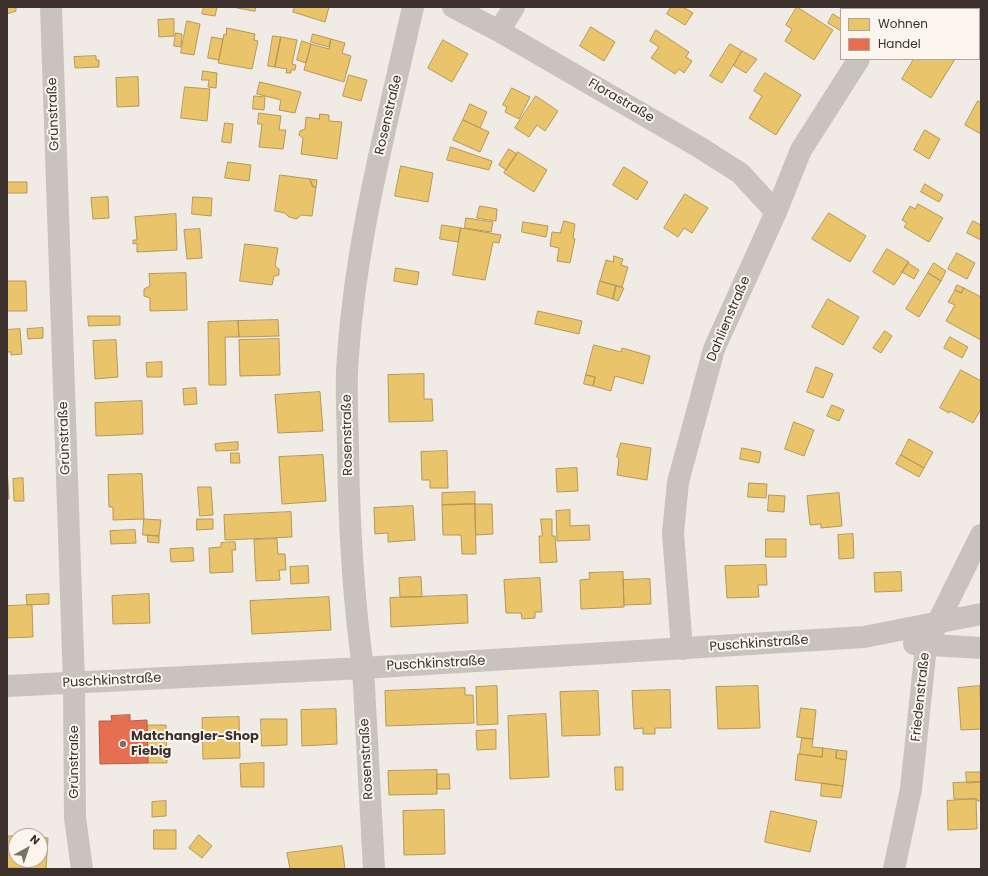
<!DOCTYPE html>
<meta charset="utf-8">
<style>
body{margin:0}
#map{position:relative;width:988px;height:876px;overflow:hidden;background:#f0ebe5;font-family:Poppins,sans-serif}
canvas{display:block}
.frame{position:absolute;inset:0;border:8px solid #3b302b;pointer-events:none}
.legend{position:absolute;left:840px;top:8px;width:140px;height:52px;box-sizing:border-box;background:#fbf5ee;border:1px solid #aea6a0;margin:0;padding:5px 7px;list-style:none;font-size:12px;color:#3b302b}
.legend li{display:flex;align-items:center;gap:8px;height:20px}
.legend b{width:20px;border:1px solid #aea6a0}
.north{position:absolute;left:8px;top:828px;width:40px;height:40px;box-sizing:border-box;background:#fbf5ee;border:1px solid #aea6a0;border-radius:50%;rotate:40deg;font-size:11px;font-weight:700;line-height:16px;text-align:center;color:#3b302b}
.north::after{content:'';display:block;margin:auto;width:14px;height:18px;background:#7a716c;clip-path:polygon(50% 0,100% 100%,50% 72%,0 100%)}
</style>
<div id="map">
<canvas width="988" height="876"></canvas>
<div class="frame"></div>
<ul class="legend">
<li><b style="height:11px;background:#e9c46a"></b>Wohnen</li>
<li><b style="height:11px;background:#e76f51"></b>Handel</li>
</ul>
<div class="north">N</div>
</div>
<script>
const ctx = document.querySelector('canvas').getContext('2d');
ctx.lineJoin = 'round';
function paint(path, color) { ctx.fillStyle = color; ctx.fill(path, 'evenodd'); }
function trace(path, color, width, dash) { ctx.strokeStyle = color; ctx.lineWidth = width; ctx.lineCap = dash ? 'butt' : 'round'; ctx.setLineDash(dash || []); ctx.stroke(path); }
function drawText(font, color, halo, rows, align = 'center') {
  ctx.font = font + ' Poppins,sans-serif'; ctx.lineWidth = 4; ctx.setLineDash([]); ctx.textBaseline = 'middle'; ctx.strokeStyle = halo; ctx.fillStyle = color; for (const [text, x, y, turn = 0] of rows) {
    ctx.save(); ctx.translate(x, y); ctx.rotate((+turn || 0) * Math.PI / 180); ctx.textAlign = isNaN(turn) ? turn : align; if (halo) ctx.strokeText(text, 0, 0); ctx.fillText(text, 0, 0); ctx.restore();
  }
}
const homes = new Path2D(`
 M7 7H16V11L7 14Z
 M204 7H217L215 16 202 14Z
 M233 7H256L255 11Z
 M295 7H329L325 22 293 12Z
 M671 7H683L693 13 685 25 667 14Z
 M797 7 833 30 814 60 785 41 792 29 786 25Z
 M833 14 841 19V31L828 23Z
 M174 19V36L159 37 158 20Z
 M187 21 200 24 194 55 181 53Z
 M591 27 615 42 604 61 580 46Z
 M227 28 255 34 254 40 258 41 252 69 218 63 224 34 226 35Z
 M656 30 689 52 686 57 692 61 684 73 679 69 675 74 651 58 659 47 650 41Z
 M176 33 182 34 181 47 174 46Z
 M313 34 331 39 329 47 311 42Z
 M273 36 281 37 275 67 268 66Z
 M212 37 223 39 219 60 208 58Z
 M281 37 297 40 292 64 296 65 295 70H291V73H286L287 69 275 67Z
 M331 39 345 43 342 53 351 56 344 82 304 70 311 44 329 49Z
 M443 40 468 54 452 82 428 68Z
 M302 41 311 44 306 63 297 60Z
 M730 44 742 51 722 83 710 76Z
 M742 51 757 59 746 73 734 66Z
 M96 56V60H99V67L75 68 74 57Z
 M914 59H955L931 98 902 79Z
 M203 71 217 73 216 88 208 87 209 80H202Z
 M765 73 801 95 776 135 749 118 762 96 754 91Z
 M349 75 367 80 361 101 343 96Z
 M138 77 139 106 117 107 116 78Z
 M260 82 301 92 295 113 279 110 281 100 257 94Z
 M185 87 210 89 207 121 181 118Z
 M512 88 530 97 519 119 505 112 507 107 503 105Z
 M254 96 265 97 264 110 253 109Z
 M536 96 558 111 545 131 537 125 529 137 515 128Z
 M978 101 981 103V134L965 125Z
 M470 104 487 112 480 128 463 120Z
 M259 113 281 116 279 130H286L283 149 259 147 262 124H258Z
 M320 114 329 115V121L342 122 337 159 301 154 303 138 299 135 300 131 305 129 306 117 319 119Z
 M463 120 489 132 480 152 453 140Z
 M225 123 233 124 231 143 222 142Z
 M925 130 940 139 929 159 914 150Z
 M451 147 492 161 489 170 447 160Z
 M509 149 517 154 506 170 499 165Z
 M518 152 547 170 534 192 504 173Z
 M228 162 251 165 249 181 225 178Z
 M401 166 433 173 428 202 395 196Z
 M624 167 648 182 637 200 613 185Z
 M280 175 310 179 313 187H316L312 216 301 215 297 219 289 217 285 213 275 211Z
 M310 179 317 180 316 187H313Z
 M7 182H27V193H7Z
 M925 184 943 195 939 202 921 192Z
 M685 194 708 208 692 233 684 228 678 237 664 228Z
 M108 197 109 218 93 219 91 198Z
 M193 197 212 198 211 216 192 214Z
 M918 204 943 218 929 242 904 227 907 223 902 220 910 206 915 209Z
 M480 206 497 209 496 221 477 218Z
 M829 213 866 236 850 262 812 239Z
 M176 214 177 250 137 252V243L133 244V240H137L135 217Z
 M466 218 493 222 491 232 465 228Z
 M564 221 575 224 573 238 575 239 570 263 557 261 559 248 550 246 552 232 560 233Z
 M973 221 981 225V240L967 233Z
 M523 222 548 226 546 237 522 232Z
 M442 225 461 228 458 242 440 239Z
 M461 228 501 235 499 243 493 242 485 280 453 275Z
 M200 229 202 258 187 259 184 230Z
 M245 244 278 248 275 266 279 269V275L274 276 272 285 240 281Z
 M887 249 909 262 894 285 873 272Z
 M957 253 975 263 967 279 948 269Z
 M614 256 623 259 621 265 628 267 622 287 600 281 606 260 613 262Z
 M908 263 919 270 914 279 902 272Z
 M934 263 946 271 941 281 928 273Z
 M396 268 419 272 417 285 394 281Z
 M186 273 187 310 150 311V298L144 296V289L150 286 149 274Z
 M928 273 941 281 919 317 906 309Z
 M7 281H26L27 311H7Z
 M600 281 616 286 613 299 597 294Z
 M957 285 964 288 961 293 955 290Z
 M616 286 624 288 618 301 613 299Z
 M964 288 981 297V340L946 321 955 305 948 302 955 290 961 293Z
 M828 299 859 317 843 345 812 327Z
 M538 311 582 321 579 334 535 324Z
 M88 316H120V325L89 326Z
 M278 320 279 336 239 337 238 321Z
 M238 321 239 337H225L226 385H209L208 322Z
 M43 328V338L28 339 27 329Z
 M20 329 22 354 11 355V352H7V330Z
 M885 331 892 336 881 353 873 348Z
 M950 337 968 347 962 358 944 348Z
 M279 339 280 375 240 376 239 340Z
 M116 340 118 377 95 379 93 341Z
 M594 345 621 352 622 348 650 356 643 384 615 376 611 391 593 386 595 377 586 375Z
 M162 362V377H147L146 363Z
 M816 367 833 374 823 398 807 392Z
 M961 370 981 381V409L973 423 950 411 949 413 940 408Z
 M424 374V399H432L433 421 389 422 388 375Z
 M586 375 595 377 593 386 584 384Z
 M196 388 197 404 184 405 183 389Z
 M320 392 323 431 278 433 275 395Z
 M142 401 143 434 96 436 95 403Z
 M832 405 844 410 839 421 827 416Z
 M794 422 814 430 804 456 785 449Z
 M909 439 933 452 924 468 901 455Z
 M238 442V450L216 451 215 444Z
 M621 443 651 448 647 480 617 475 619 459 617 457Z
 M742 448 761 452 759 463 740 459Z
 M447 451 448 488H430V480H422L421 452Z
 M231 453H239L240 463H231Z
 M323 455 326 501 282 504 279 457Z
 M901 455 924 468 919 477 896 464Z
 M7 467 9 499H7Z
 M577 468 578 491 557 492 556 469Z
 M142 474 144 519 113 520V507H109L108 475Z
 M23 478 24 501H14L13 479Z
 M749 483 767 484 766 498 748 497Z
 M198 487H211L213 515 200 516Z
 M475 492V504L442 505V493Z
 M839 493 842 526 821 528V524L810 525 807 496Z
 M769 495 785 496 784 512 768 511Z
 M475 504H492L493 534 476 535Z
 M475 504 476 554H462L461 535H443L442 505Z
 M413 506 415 540 388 542V533L375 534 374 508Z
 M570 510V526L589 525 590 540 557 541 556 511Z
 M291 512 292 537 225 540 224 515Z
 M144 519 161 520 159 536 143 535Z
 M197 519H213V529L197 530Z
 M541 519H552V536H555L557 562 540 563 539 536H542Z
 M135 530 136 543 111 544 110 531Z
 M853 534 854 558 839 559 838 535Z
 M148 535 159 536V543L148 542Z
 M277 539 278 554H285L286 570H279L280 580 256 581 254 540Z
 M766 539H786V557H766Z
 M235 542 236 550H232L233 572 210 573 209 548 221 547V543Z
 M193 548 194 561 171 562 170 549Z
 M766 565 767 585H758L759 597 727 598 725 566Z
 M308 566 309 583 291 584 290 567Z
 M623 572 624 607 581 609 580 580 590 579 589 573Z
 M901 572 902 591 875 592 874 573Z
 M421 577 422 597H400L399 578Z
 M540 578 542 612H535V618L522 619 521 613H506L504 580Z
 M650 579 651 604 624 605 623 580Z
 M49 594V604L27 605 26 595Z
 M149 594 150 623 113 624 112 596Z
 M467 595 468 623 391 627 390 598Z
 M329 597 331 630 252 634 250 601Z
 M32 605 33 637 7 638V606Z
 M497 686 498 724 477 725 476 687Z
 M758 686 760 728 718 729 716 687Z
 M980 686 981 729 961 730 958 688Z
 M465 688V695H473L474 723 386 726 385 691Z
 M670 690 671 728H655V734H643V728L634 729 632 691Z
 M598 691 600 735 562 736 560 692Z
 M801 708 816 710 813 739 797 737Z
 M336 709 337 744 302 746 301 710Z
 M546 714 549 777 510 779 508 716Z
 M239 717 240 758 203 759 202 718Z
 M261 719H287V745L262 746Z
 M147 725H166L167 763H148Z
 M496 730V749L477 750 476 731Z
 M802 738 813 739 812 747 823 748 822 757 800 754Z
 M823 748 837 750 836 758 846 760 843 786 795 780 798 754 822 757Z
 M837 750 847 751 846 760 836 758Z
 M264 763V787H241L240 764Z
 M615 767H623V790H616Z
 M437 770V794L389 795 388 771Z
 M966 772H981V782L967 783Z
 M437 774H449L450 789H437Z
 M981 782V801H977V799H954L953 783Z
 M822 783 843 786 841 798 821 796Z
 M976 799 977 829 948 830 947 801Z
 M166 801V816L152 817V802Z
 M444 810 445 854 404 855 403 811Z
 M771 811 817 821 810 852 765 842Z
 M154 830H176V849H154Z
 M199 835 212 846 202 858 189 848Z
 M7 836H16V860H40V837L48 838 46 869 7 868Z
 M342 846 345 869H290L287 853Z`);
paint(homes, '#e9c46a');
trace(homes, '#b59857', 1);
const shops = new Path2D(`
 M130 715V721L147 720 148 763 100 764 99 721H112L111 716Z`);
paint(shops, '#e76f51');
trace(shops, '#b35c46', 1);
trace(new Path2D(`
 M51 7 74 683 75 818 82 869
 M453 7 499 31 699 147 740 173 776 212
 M891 9 892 7
 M499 31 514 7
 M914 644 981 648
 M682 649 673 533 678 482 714 349 776 212 801 150 859 59
 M7 686 363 668 864 637 981 614
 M374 869 363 668C353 596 349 523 348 450 348 425 346 399 347 373 353 249 386 128 413 7
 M894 869 911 789 926 646 981 535`), '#c9c3be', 22);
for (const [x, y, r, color] of [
 [123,744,4,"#7a716c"]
]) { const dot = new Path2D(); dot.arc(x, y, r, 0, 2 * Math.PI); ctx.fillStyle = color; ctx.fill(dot); trace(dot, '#fbf5ee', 1.5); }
drawText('13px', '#3b302b', '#fbf5ee', [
 ["Florastraße",621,101,30],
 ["Grünstraße",54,114,-92],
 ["Rosenstraße",389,115,-77],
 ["Dahlienstraße",729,319,-67],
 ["Rosenstraße",348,435,-91],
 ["Grünstraße",65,438,-92],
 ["Puschkinstraße",759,644,-4],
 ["Puschkinstraße",436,664,-3],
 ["Puschkinstraße",112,681,-3],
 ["Friedenstraße",921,697,-84],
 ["Rosenstraße",367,759,-93],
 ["Grünstraße",75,762,-90]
]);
drawText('bold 13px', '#3b302b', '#fbf5ee', [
 ["Matchangler-Shop",131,737],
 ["Fiebig",131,752]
], 'left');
</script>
